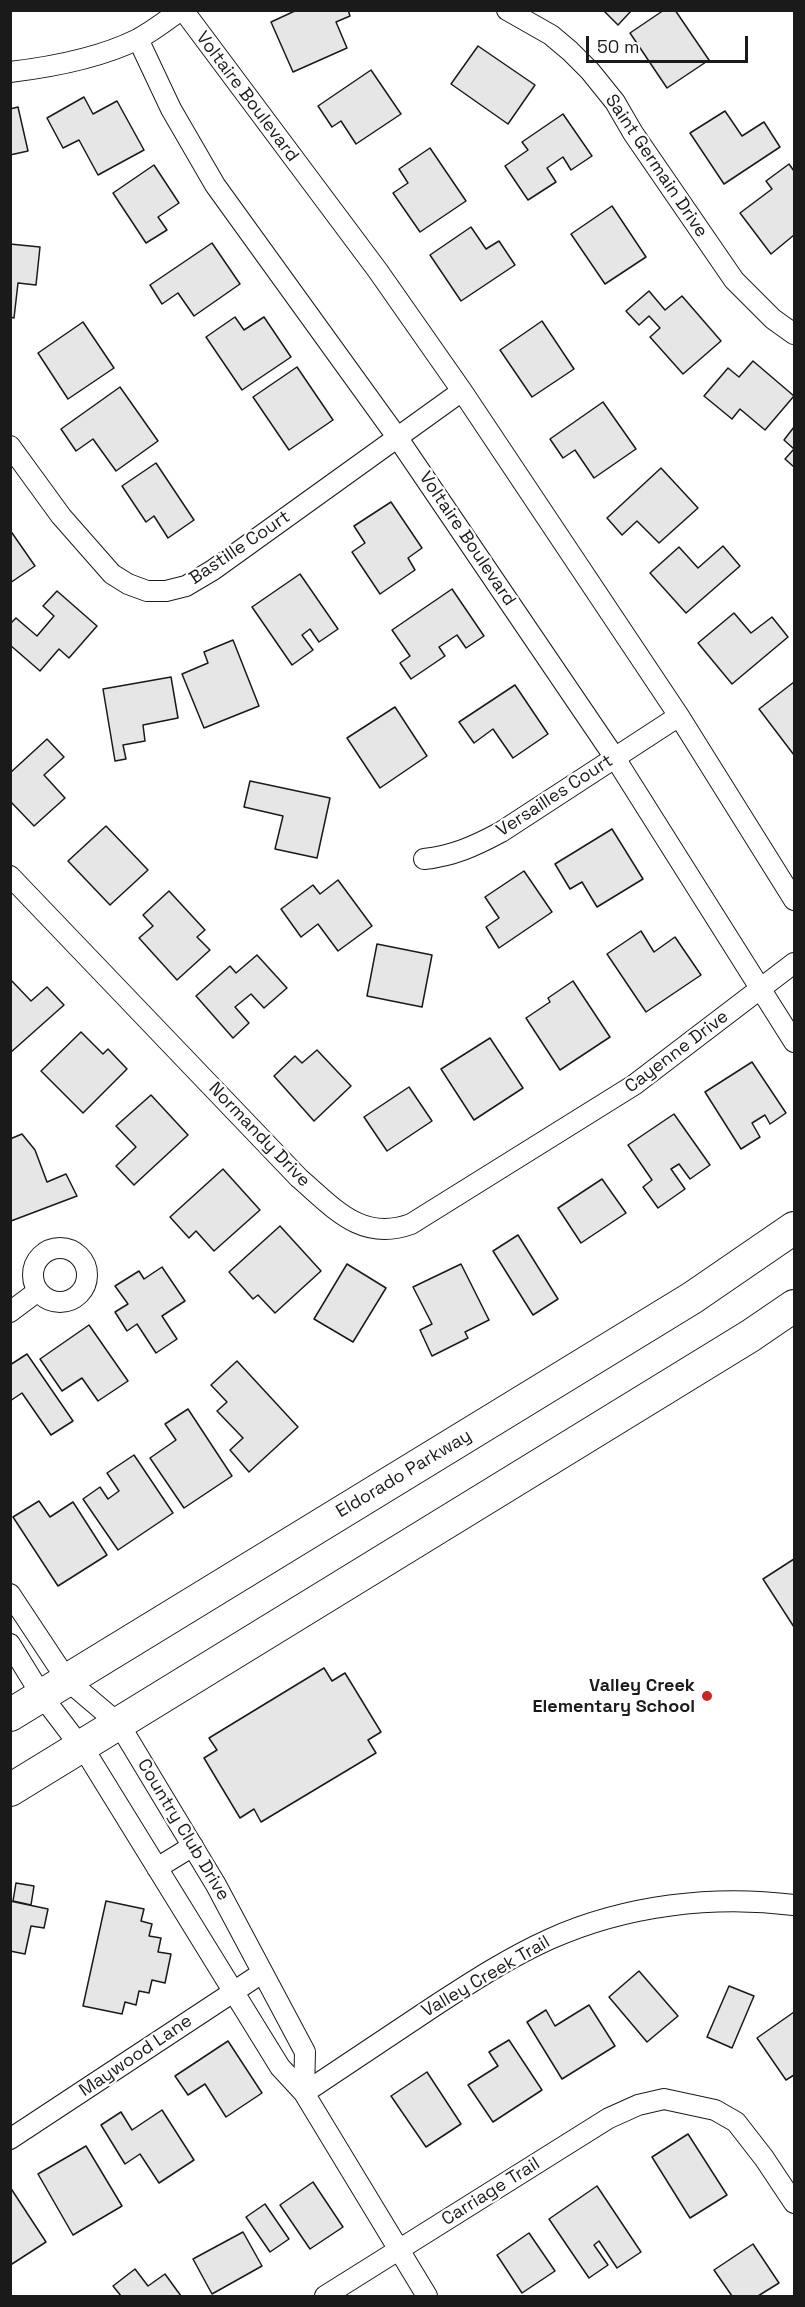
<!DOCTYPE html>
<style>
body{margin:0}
#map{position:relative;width:805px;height:2307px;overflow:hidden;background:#fff;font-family:"Space Grotesk",sans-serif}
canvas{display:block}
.frame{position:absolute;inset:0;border:12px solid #1a1a1a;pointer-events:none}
.scale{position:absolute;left:586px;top:36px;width:162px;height:27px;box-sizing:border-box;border:3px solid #1a1a1a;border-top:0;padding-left:8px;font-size:18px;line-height:21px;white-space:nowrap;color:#1a1a1a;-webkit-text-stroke:4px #fff;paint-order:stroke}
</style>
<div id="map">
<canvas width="805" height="2307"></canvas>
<div class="frame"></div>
<div class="scale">50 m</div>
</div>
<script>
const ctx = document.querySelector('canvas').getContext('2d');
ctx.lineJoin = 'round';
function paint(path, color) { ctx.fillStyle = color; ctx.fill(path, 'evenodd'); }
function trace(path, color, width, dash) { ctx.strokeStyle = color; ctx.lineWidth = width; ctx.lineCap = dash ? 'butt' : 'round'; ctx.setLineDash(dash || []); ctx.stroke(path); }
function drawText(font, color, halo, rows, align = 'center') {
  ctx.font = font + ' "Space Grotesk",sans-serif'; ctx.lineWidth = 4.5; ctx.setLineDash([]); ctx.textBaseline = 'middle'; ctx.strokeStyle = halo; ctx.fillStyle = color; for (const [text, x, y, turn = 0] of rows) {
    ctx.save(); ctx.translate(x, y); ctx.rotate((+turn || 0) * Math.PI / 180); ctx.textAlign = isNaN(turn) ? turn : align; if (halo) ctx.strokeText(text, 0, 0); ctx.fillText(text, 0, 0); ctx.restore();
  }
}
const building = new Path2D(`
 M297 10H348L350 16 336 22 347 48 293 72 271 22Z
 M603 10H632L618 25Z
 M664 10H675L709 60 667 88 630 33Z
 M478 46 535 85 508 124 451 84Z
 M371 70 401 114 356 144 341 121 332 127 318 106Z
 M84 97 93 114 117 101 144 150 98 175 79 140 63 148 47 118Z
 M18 107 28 151 10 155V109Z
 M725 111 742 136 764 122 780 147 724 184 690 133Z
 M563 114 592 156 571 170 563 157 547 168 556 182 528 200 505 166 528 150 522 142Z
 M430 148 466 201 420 232 393 193 408 183 399 169Z
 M789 164 794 171V235L771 254 740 213 772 189 766 181Z
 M154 165 179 203 158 217 167 230 146 243 113 193Z
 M612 206 646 257 605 284 571 234Z
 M471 227 486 249 499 241 515 265 461 301 430 255Z
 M212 243 240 284 194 316 178 293 162 304 150 285Z
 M10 244 40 247 36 285 18 283 14 318 10 317Z
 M649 291 665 310 682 296 721 341 683 374 650 337 660 328 649 316 639 325 626 311Z
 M235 317 244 330 264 317 291 357 242 390 206 337Z
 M542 321 574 369 532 397 500 350Z
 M83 322 114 368 68 399 38 353Z
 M753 361 794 396 765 430 740 409 732 419 704 396 728 368 739 377Z
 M297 367 333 420 289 450 253 397Z
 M120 387 158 441 116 471 93 439 76 451 61 429Z
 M603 402 636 449 594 478 575 450 563 458 550 439Z
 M794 427V467L785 459 794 449 784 440Z
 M156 463 194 520 168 538 154 516 146 522 122 486Z
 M661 468 698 508 659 543 637 521 622 535 607 518Z
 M391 502 422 548 408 558 415 570 380 594 352 552 365 543 354 526Z
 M10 530 35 566 10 583Z
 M723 546 740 566 686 613 650 573 679 547 698 568Z
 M300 574 338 629 319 642 310 629 302 635 313 650 292 665 252 607Z
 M452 589 484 636 466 648 457 635 439 647 445 656 411 679 400 663 410 656 392 630Z
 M57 591 97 626 69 658 59 649 40 671 10 645V624L16 618 37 636 54 616 43 606Z
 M734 613 751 633 772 617 788 637 732 684 698 643Z
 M233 640 259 706 204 728 182 674 208 663 204 652Z
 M171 677 178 718 143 725 145 741 123 745 126 759 115 761 103 689Z
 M794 682V755L759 709Z
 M515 685 548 734 513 758 493 729 474 743 459 722Z
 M395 707 427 756 380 788 347 738Z
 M47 739 64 757 44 775 65 798 34 826 10 801V773Z
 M250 781 330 798 317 858 275 849 283 816 244 807Z
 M106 826 148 870 110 905 68 861Z
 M612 829 643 879 597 907 582 882 570 889 555 864Z
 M524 871 552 912 499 948 486 927 499 918 485 897Z
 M338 880 372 926 338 951 318 924 301 937 281 909 313 885 320 894Z
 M169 891 205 930 197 937 210 950 177 980 139 938 153 926 143 915Z
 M641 931 654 952 675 937 701 975 646 1012 607 954Z
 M377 944 432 955 422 1007 367 996Z
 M257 955 287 988 264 1008 251 994 235 1007 249 1023 233 1038 196 996 230 966 236 973Z
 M10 979 31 1001 47 987 64 1005 10 1053Z
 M573 981 610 1037 560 1070 526 1018 550 1002 548 998Z
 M81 1032 103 1054 108 1049 127 1069 83 1113 41 1071Z
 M490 1038 523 1088 474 1120 441 1069Z
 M317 1050 351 1086 314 1121 274 1076 295 1056 302 1063Z
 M752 1062 786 1113 770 1124 765 1115 752 1123 760 1137 741 1149 705 1092Z
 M409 1087 432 1121 387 1151 364 1117Z
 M151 1095 188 1135 134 1185 116 1166 136 1147 116 1126Z
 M674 1114 710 1165 690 1179 679 1164 671 1169 685 1189 658 1208 643 1187 652 1180 628 1145Z
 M22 1134 35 1150 47 1182 66 1174 77 1196 11 1221 10 1139Z
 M223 1169 260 1210 214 1251 196 1231 189 1238 170 1217Z
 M602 1179 626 1213 581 1243 558 1208Z
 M280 1226 321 1271 275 1313 258 1295 253 1299 229 1272Z
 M518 1235 558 1299 533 1315 493 1251Z
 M347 1264 386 1288 353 1342 314 1319Z
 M461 1264 489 1320 465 1332 468 1338 432 1356 420 1330 432 1324 413 1287Z
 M162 1267 185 1301 162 1316 177 1339 156 1353 137 1324 127 1331 115 1312 128 1304 115 1286 139 1271 144 1279Z
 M89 1325 128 1381 98 1401 82 1378 62 1391 40 1359Z
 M27 1354 73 1421 51 1435 22 1393 10 1401V1365Z
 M237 1361 298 1427 249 1472 230 1450 243 1438 217 1411 227 1402 211 1385Z
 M188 1409 232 1476 184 1508 150 1458 176 1440 165 1424Z
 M134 1455 173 1513 118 1550 83 1499 100 1487 108 1499 119 1491 107 1473Z
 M39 1501 50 1517 73 1502 107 1555 58 1586 13 1517Z
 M794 1559V1627L763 1579Z
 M324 1668 332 1681 345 1673 381 1732 368 1740 376 1753 261 1822 254 1809 240 1818 204 1758 217 1750 209 1738Z
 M16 1883 34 1886 31 1905 13 1901Z
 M10 1901 48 1909 44 1928 31 1926 25 1954 10 1951Z
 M106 1901 144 1909 141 1921 152 1924 149 1936 161 1938 158 1952 171 1954 165 1983 152 1980 149 1993 139 1991 136 2005 125 2002 122 2014 83 2006Z
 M639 1971 678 2016 647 2042 609 1997Z
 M729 1986 754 1996 732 2048 707 2037Z
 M589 2005 615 2046 562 2079 527 2022 546 2010 555 2026Z
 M794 2012V2075L786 2080 757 2038Z
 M509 2040 542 2090 493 2122 468 2085 498 2066 489 2052Z
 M228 2041 262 2093 226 2117 205 2084 188 2095 175 2076Z
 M427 2072 461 2124 426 2147 391 2096Z
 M162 2110 194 2160 159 2183 140 2154 125 2164 101 2125 121 2112 132 2130Z
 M688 2134 727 2195 690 2218 652 2157Z
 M86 2146 122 2206 73 2235 38 2174Z
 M313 2182 343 2227 310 2249 280 2205Z
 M597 2186 641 2252 617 2268 599 2241 594 2245 608 2265 589 2278 549 2219Z
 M10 2187 46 2242 12 2264 10 2261Z
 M265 2204 289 2239 270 2252 246 2217Z
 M243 2232 262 2266 212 2294 193 2259Z
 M529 2233 555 2271 522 2293 497 2255Z
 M753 2244 779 2283 758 2296H732L714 2270Z
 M135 2269 148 2286 165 2274 181 2296H121L113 2286Z`);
paint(building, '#e6e6e6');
trace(building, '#1a1a1a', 1.5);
const minor = new Path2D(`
 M183 10 378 271 462 391 679 716 794 900
 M507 10 551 35 570 51 590 71 615 102 633 133 734 280 773 319 794 334
 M138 39 171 109 215 185 397 437 615 758 794 1042
 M10 72C52 67 100 58 138 39 153 31 167 20 181 10
 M10 446 61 516 112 574 128 584 147 591H166L186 586 213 570 462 391
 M424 859C453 856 475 846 501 832L679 716
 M10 876 299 1178C334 1208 361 1242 411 1224L634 1085 794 963
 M33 1275a27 27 0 1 1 54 0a27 27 0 1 1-54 0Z
 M10 1312 38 1291
 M10 1594 67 1680 119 1724 216 1885 305 2052 304 2093
 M10 1644 42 1696 90 1759 280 2067 304 2093 427 2296
 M157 1868 193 1846
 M304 2093C348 2064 392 2034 436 2005 473 1981 510 1957 550 1939 626 1905 713 1895 794 1905
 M10 2139 262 1973
 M325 2296 609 2118 638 2105 664 2099 715 2110 736 2122 764 2158 794 2203`);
const primary = new Path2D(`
 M10 1715 692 1298 794 1228
 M10 1790 750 1336 794 1306`);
trace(minor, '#1a1a1a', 22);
trace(primary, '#1a1a1a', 34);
trace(minor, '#fff', 20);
trace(primary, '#fff', 32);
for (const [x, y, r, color] of [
 [707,1696,6,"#c62828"]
]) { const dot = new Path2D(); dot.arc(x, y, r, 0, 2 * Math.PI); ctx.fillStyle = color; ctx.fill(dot); trace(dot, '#fff', 2); }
drawText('18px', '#1a1a1a', '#fff', [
 ["Voltaire Boulevard",247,97,53],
 ["Saint Germain Drive",656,166,56],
 ["Voltaire Boulevard",467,539,56],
 ["Bastille Court",240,548,-34],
 ["Versailles Court",555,796,-33],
 ["Cayenne Drive",677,1052,-37],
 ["Normandy Drive",259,1135,46],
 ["Eldorado Parkway",404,1474,-31],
 ["Country Club Drive",183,1830,59],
 ["Valley Creek Trail",486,1977,-30],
 ["Maywood Lane",136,2056,-34],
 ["Carriage Trail",491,2192,-32]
]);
drawText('bold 18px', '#1a1a1a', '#fff', [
 ["Valley Creek",695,1686],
 ["Elementary School",695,1707]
], 'right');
</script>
